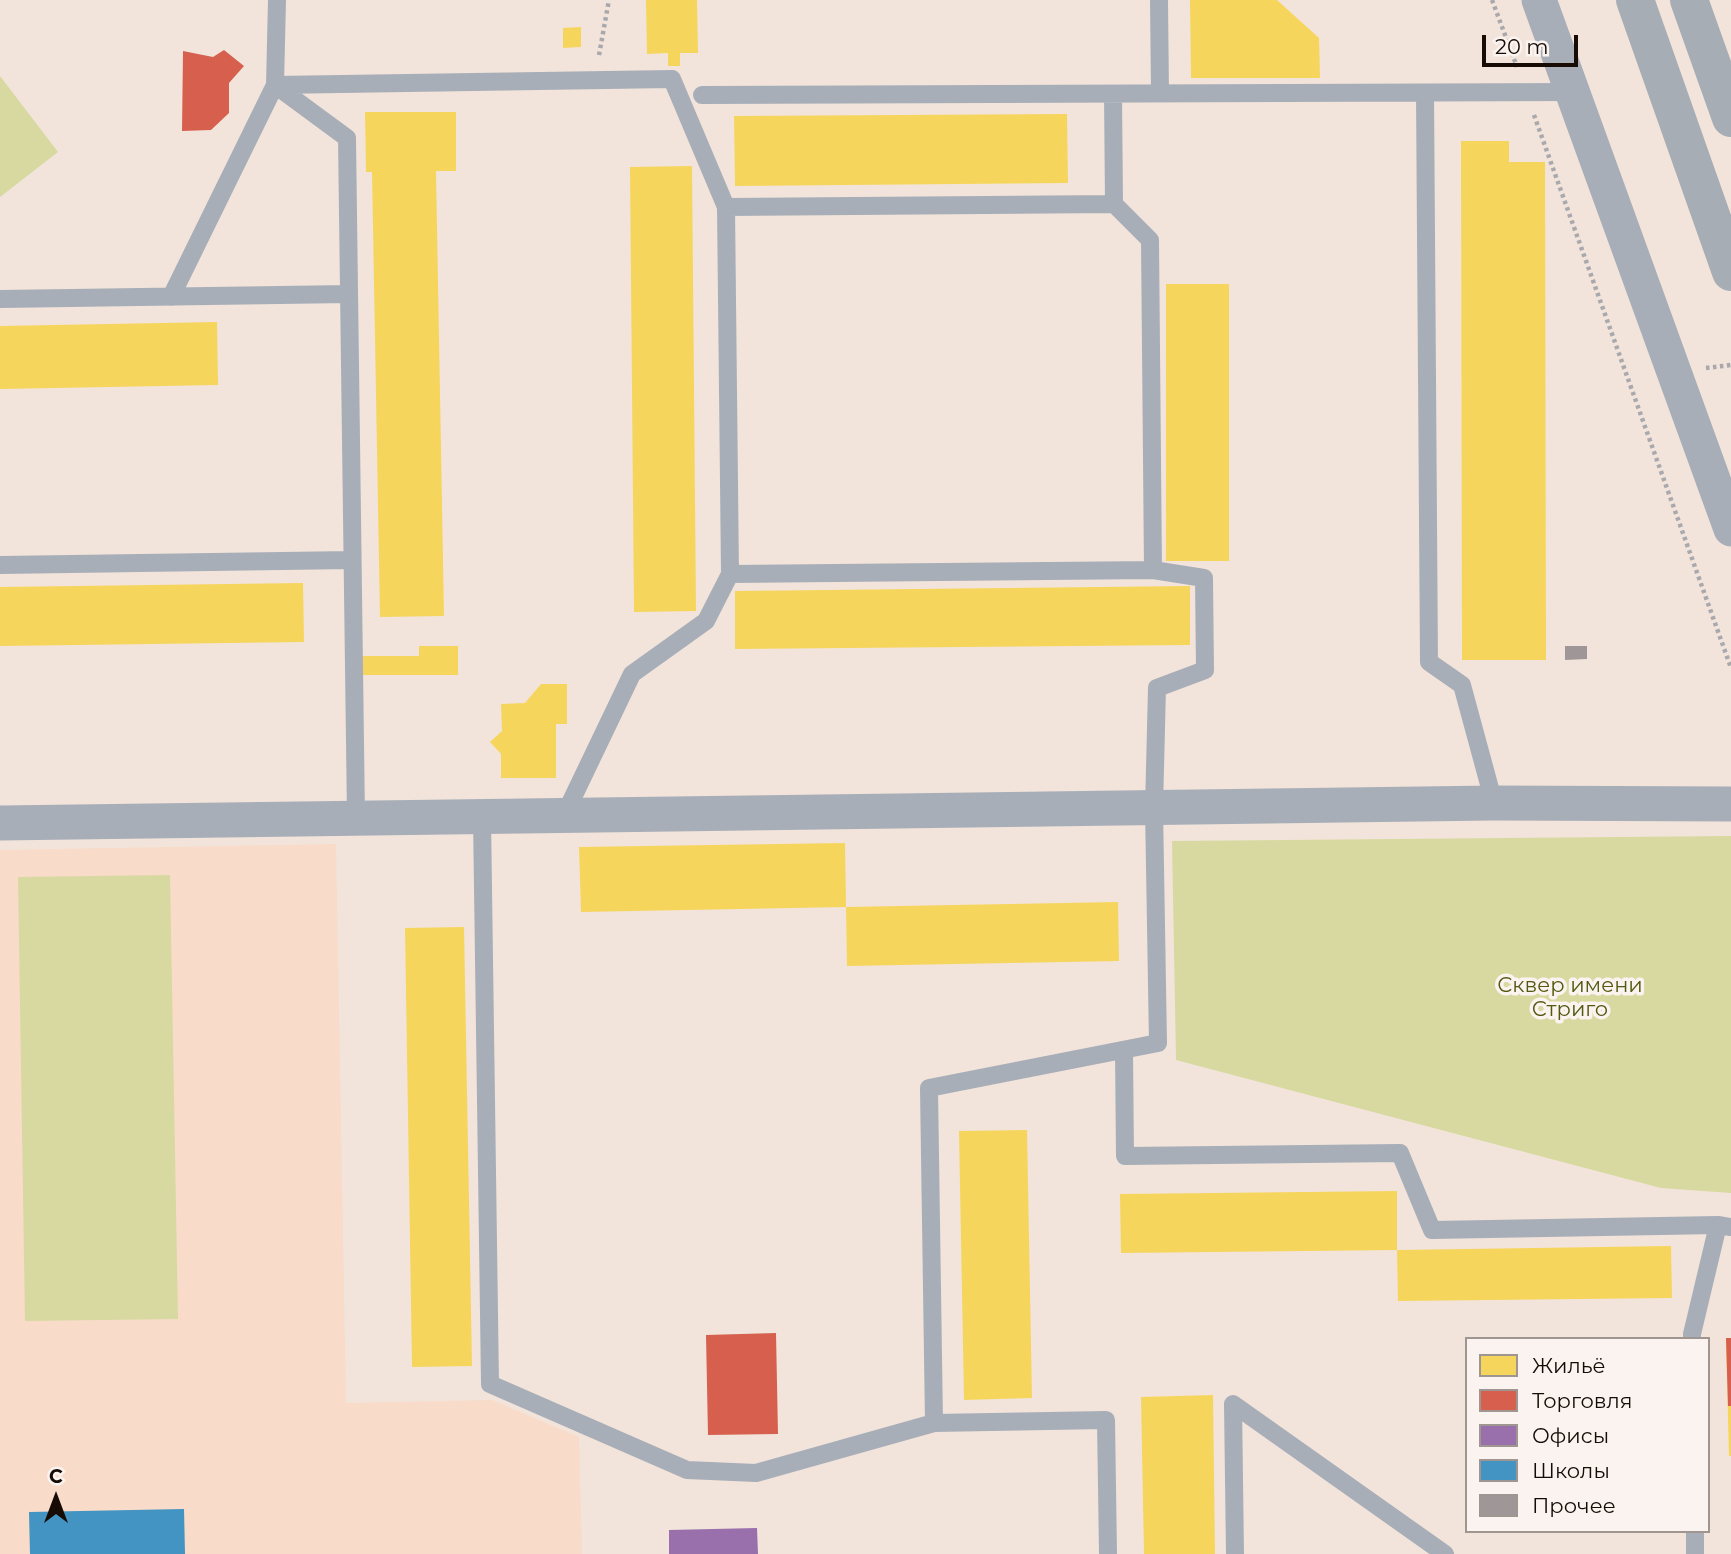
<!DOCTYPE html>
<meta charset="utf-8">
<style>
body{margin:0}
#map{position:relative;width:1731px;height:1554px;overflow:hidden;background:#f2e4db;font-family:Montserrat,sans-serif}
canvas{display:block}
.legend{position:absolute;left:1465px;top:1337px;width:245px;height:196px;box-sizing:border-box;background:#faf3ef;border:2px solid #9f9691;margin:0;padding:9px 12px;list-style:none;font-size:21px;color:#160b05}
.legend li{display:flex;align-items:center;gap:14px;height:35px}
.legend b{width:35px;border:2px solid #9f9691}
.north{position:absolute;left:21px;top:1463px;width:70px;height:70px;-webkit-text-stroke:5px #faf3ef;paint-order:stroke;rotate:0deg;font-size:19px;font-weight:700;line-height:28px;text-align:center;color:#160b05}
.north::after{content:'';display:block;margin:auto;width:24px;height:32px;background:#160b05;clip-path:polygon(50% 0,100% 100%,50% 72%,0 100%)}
.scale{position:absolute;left:1482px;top:35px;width:96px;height:32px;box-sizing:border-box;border:4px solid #160b05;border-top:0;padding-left:9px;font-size:21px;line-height:24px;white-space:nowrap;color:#160b05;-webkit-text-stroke:5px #faf3ef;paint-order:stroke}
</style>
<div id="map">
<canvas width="1731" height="1554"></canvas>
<ul class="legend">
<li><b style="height:19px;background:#f6d55c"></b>Жильё</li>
<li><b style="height:19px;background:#d6604d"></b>Торговля</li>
<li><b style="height:19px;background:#9970ab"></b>Офисы</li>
<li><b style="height:19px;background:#4393c3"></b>Школы</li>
<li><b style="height:19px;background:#9f9697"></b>Прочее</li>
</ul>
<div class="north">С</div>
<div class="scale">20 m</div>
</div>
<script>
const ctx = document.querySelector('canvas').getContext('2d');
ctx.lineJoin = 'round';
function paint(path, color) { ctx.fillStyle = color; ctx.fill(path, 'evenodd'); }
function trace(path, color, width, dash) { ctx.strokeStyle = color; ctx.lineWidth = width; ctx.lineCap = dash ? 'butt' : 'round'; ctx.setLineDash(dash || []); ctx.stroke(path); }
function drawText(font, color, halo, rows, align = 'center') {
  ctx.font = font + ' Montserrat,sans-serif'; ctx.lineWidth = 7; ctx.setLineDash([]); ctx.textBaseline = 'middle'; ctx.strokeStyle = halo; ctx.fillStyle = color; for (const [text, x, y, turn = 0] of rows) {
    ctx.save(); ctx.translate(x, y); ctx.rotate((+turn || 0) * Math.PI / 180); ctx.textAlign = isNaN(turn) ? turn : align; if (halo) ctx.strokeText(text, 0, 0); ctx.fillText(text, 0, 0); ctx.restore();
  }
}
paint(new Path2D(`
 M336 844 346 1403 492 1400 579 1437 582 1554H0V850Z`), '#f8dbc9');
paint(new Path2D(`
 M0 76 58 152 0 197Z
 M1731 836V1193L1661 1188 1176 1060 1172 841Z
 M170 875 178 1319 25 1321 18 877Z`), '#d8d9a0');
paint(new Path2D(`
 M646 0H697L698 53H680V66H668V53L647 54Z
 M1190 0H1277L1319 38 1320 78H1191Z
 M581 27V47L563 48V28Z
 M365 112H456V171H436L444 616 380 617 372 172H366Z
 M1067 114 1068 183 735 186 734 116Z
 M1461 141H1509V162H1545L1546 660H1462Z
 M692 166 696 611 634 612 630 167Z
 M1166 284H1229V561H1166Z
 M217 322 218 385 0 389V326Z
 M303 583 304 642 0 646V587Z
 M1190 586V645L735 649V591Z
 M419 646H458V675H363V656H419Z
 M541 684H567V724H556V778H501V754L490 742 502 731 501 704 525 703Z
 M845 843 846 907 581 912 579 847Z
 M1118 902 1119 961 847 966 846 907Z
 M464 927 472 1366 412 1367 405 928Z
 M1027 1130 1032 1398 964 1400 959 1131Z
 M1397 1191V1250L1671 1246 1672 1298 1398 1301 1397 1250 1121 1253 1120 1194Z
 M1726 1338H1731V1456H1729Z
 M1213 1395 1215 1554H1144L1141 1397Z`), '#f6d55c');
paint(new Path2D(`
 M224 50 244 66 229 83V113L211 130 182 131 183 51 213 57Z
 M776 1333 778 1434 708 1435 706 1335Z
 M1726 1338H1731V1406H1728Z`), '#d6604d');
paint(new Path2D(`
 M757 1528 758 1554H669V1530Z`), '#9970ab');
paint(new Path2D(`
 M184 1509 185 1554H30L29 1512Z`), '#4393c3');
paint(new Path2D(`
 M1565 646H1587V659L1565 660Z`), '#9f9697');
trace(new Path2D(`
 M1492 0 1517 67
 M599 55 609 0
 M1534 115 1731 668
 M1706 368 1731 365`), '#a9a9ad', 4.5, [3.5, 3.5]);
trace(new Path2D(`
 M277 0 275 85 672 79 726 207 730 574 706 621 632 674 564 816
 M1159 0 1160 93
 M1425 93 1429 662 1462 685 1494 803
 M702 95 1574 92
 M726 207 1114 204 1113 94
 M171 297 275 85 347 138 356 818
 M0 299 349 294
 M0 565 352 560
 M730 574 1153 570
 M482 817 490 1384 687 1470 756 1473 934 1423
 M1124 1050 1125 1156 1400 1153 1432 1230 1718 1225 1731 1227
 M1692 1339V1334L1718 1225
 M1695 1531V1554
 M1108 1554 1106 1420 934 1423 929 1088 1158 1043 1154 808 1157 688 1205 670 1204 578 1153 570 1150 240 1114 204
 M1235 1554 1233 1404 1445 1554`), '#a8aeb8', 18);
trace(new Path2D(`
 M1539 0 1731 529
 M0 823 1494 803 1731 804`), '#a8aeb8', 35);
trace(new Path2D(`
 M1635 0 1731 272
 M1689 0 1731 118`), '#a7adb5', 38);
drawText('21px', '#525a11', '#faf3ef', [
 ["Сквер имени",1570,986],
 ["Стриго",1570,1010]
]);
</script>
